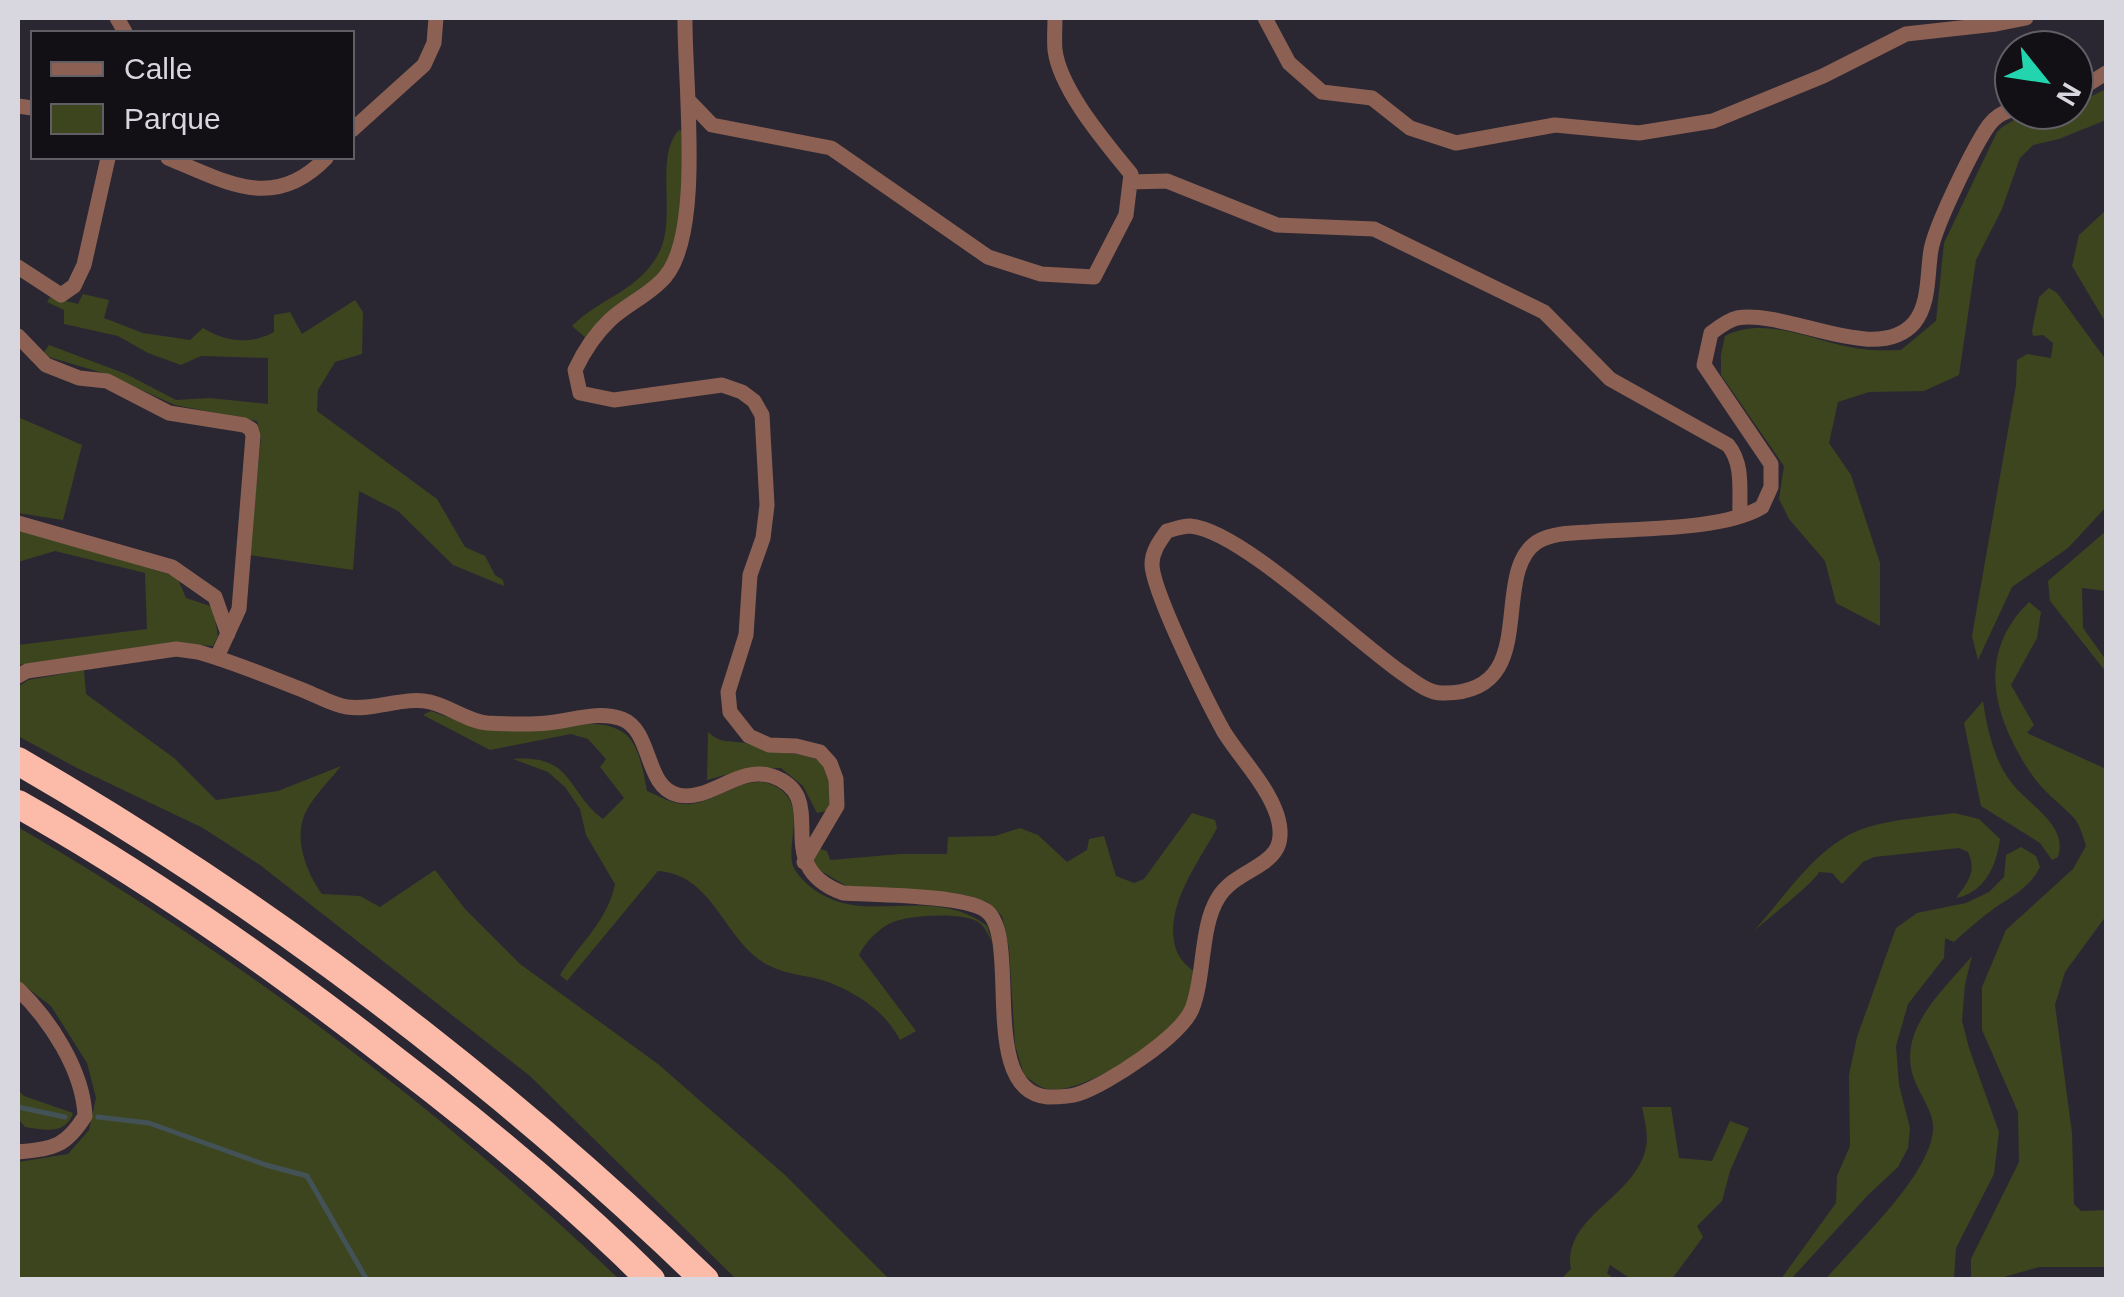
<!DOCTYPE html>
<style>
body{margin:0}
#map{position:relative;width:2124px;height:1297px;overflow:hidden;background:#2a2732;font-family:Arial,sans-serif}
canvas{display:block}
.frame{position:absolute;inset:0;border:20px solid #d8d6de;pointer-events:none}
.legend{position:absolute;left:30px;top:30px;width:325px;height:130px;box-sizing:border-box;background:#121015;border:2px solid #615f65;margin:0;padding:12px 18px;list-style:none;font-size:30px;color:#d8d6de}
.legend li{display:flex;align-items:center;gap:20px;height:50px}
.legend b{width:50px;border:2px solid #615f65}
.north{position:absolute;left:1994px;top:30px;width:100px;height:100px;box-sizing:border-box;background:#121015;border:2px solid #615f65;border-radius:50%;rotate:120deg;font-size:28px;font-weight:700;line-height:40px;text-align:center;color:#d8d6de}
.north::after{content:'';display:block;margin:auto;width:35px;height:45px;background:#22d5af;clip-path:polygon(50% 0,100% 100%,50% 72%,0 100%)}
</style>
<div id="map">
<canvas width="2124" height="1297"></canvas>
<div class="frame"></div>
<ul class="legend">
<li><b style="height:12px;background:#8c6154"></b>Calle</li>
<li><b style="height:28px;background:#3d451f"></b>Parque</li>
</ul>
<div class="north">N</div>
</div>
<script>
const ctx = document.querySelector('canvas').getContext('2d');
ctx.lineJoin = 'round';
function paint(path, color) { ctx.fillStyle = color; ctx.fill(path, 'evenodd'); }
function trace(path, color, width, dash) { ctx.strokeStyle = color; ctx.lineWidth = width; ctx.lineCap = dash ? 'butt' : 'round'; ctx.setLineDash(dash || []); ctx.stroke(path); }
paint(new Path2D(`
 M2106 89V120L2059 139 2033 145 2020 158 2002 209 1976 260 1959 375 1924 391 1869 392 1838 402 1829 443 1851 475 1880 563V626L1836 603 1825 561 1789 519 1779 499 1784 466 1721 375V355L1725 336C1767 314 1818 344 1862 349 1874 351 1888 350 1901 350L1936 321 1944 243 1997 132C2016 113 2048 110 2074 110V105Z
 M679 130 683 132C683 170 686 231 666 263 647 293 613 315 587 339L572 326C601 297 640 291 660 251 677 215 654 157 679 130Z
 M2106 210V323L2072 266 2079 235Z
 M2049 288 2057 293 2106 360V507L2068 548 2012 587 1978 660 1972 636 2016 385 2017 360 2027 354 2051 358 2053 343 2043 335 2033 336 2032 331 2039 297Z
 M83 294 109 300 104 318 143 333 190 340 203 328C225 342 251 345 274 332V315L290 312 302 334 355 300 363 312 362 354 335 362 318 390 317 411 437 499 465 547 485 556 495 575 503 580 504 586 453 565 398 511 359 491 353 570 249 555 261 438 257 421 175 405 103 373 49 357 44 352 49 345 126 374 176 400 210 398 268 404V358L201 356 181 365 148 353 118 336 64 324V310L47 302 50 297 78 304Z
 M18 417 82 445 63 520 18 513Z
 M18 531 42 535 177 577 186 598 213 607 218 636 213 646 168 643 18 665V645L147 629 145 573 55 551 18 562Z
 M2106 531V591L2082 588 2083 628 2106 660V672L2050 601 2048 581Z
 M2029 602 2041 612 2037 638 2011 685 2034 725 2027 733 2106 769V916L2065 972 2055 1005 2072 1133 2074 1204 2081 1211 2106 1210V1267H2039L1997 1279H1971V1259L2019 1162 2018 1112 1982 1030V987L2006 930 2073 869 2086 846C2083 837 2080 825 2074 818 2059 802 2042 791 2030 772 1993 715 1976 654 2029 602Z
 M84 670 86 694 174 758 216 800 278 791 341 766C329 782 309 800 303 819 295 843 308 875 322 894L360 896 380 907 435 870 465 909 520 964 658 1064 785 1175 889 1279H736L530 1076 260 865 203 828 77 768 18 736V687L28 680Z
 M1983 701C1987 728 1994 760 2011 782 2028 805 2069 825 2058 857L2052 860 2040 843 1981 806 1964 723Z
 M431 711C464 724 496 731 531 731 562 731 596 714 624 733 639 743 644 774 647 791 659 796 670 803 683 804 712 807 742 774 770 784 810 799 786 840 793 866 795 872 803 880 807 884 862 932 927 881 987 926L993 945C990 938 986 929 981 924 967 911 910 915 893 922 879 928 865 942 859 955L916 1031 900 1040C886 1012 857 993 828 982 809 975 786 975 768 965 723 941 715 875 658 871L567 981 560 975C578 945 608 921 615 884L586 835 580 809 565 787 548 772 513 759C574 754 567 793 603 819L624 798 600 767 606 759 588 739 571 734 490 750 423 715Z
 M708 732C721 744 728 740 745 743 753 745 760 749 768 750 810 758 840 750 829 810L817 813 803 786 781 768 746 769 707 780Z
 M1192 813 1215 820 1217 828C1198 864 1160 911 1178 954 1181 961 1189 967 1194 972 1192 985 1190 999 1184 1010 1168 1039 1077 1100 1044 1088 1037 1086 1030 1079 1024 1075L1015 1045 1009 948 1002 916 986 901 961 894 848 887 816 868 813 856 817 848 827 851 830 860 900 854H947L948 837 995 836 1020 828 1038 835 1067 862 1087 850 1089 839 1104 836 1116 876 1134 883 1144 879Z
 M1954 813 1979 819 2000 839C1996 867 1985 892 1956 898 1968 882 1977 872 1968 852L1959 848 1874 857 1863 862 1842 884 1832 873 1819 872C1815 882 1765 921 1753 932 1786 896 1818 842 1868 827 1896 819 1926 817 1954 813Z
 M18 827C234 953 438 1107 619 1279H18V1162L68 1154 89 1130 96 1098 87 1063 51 1006 18 981Z
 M2021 847 2036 856 2040 867C2029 889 2010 897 1992 910 1978 920 1966 931 1954 942L1945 938 1944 958 1908 1004 1896 1046 1899 1085 1910 1128 1908 1148 1898 1167 1868 1195 1791 1279H1781L1836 1203 1837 1176 1850 1146 1849 1075 1857 1037 1896 928 1917 913 1966 903 1989 892 2004 877 2006 855Z
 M1972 956 1965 984 1962 1021 1969 1048 1999 1132 1994 1174 1956 1248 1954 1279H1826C1857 1242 1928 1178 1933 1131 1935 1114 1921 1097 1915 1081 1895 1031 1943 991 1972 956Z
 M18 1090 24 1096 73 1113C66 1135 45 1130 25 1127L18 1119Z
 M1642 1107H1671L1679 1158 1712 1161 1730 1121 1749 1128 1730 1171 1722 1201 1697 1226 1703 1237 1672 1279H1631L1610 1265 1607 1273 1614 1279H1561L1571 1269C1562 1216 1636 1198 1646 1147 1649 1136 1644 1118 1642 1107Z`), '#3d451f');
trace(new Path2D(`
 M18 1107 65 1117
 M98 1117 149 1123 266 1165 307 1176 367 1280`), '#435256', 5);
trace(new Path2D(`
 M117 18 125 32
 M685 18C684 78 704 232 665 277 651 294 627 304 610 320 595 334 584 351 575 370L580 393 614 400 722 385 742 392 754 401 762 415 767 505 763 538 750 575 746 635 728 692 730 712 749 736 769 745 796 746 820 752 830 763 836 779 837 806 804 862
 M1265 18 1289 63 1322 92 1372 98 1410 128 1456 143 1555 125 1639 133 1713 121 1823 76 1906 34 1996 24 2026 18
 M2074 93 2106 73
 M688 100 712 125 831 148 988 257 1041 274 1094 277 1126 215 1131 174C1106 143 1060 90 1055 50 1054 40 1055 28 1055 18
 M18 106 32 108
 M352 130 424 65 434 43 436 18
 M168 158C227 182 274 212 326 158
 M1130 182 1167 181 1277 225 1374 229 1544 312 1610 379 1728 445C1744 464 1739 492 1740 516
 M18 267 61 295 74 286 84 265 108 158
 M18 336 46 365 79 378 107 381 169 413 244 425 251 429 253 436 239 609 217 657
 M18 523 172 567 215 597 228 634
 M18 676 27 671 176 649 198 652C234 662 269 677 305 691 318 696 333 705 347 707 374 711 404 696 430 702 449 706 467 721 487 723 506 724 528 725 547 723 572 721 597 710 622 719 653 731 644 787 678 795 710 802 739 765 772 776 834 797 766 865 843 893 873 895 962 895 985 910 1023 933 976 1092 1048 1097 1057 1097 1069 1097 1078 1094 1108 1084 1180 1037 1192 1009 1205 976 1200 927 1218 898 1239 863 1294 869 1277 815 1267 785 1241 759 1224 732 1209 705 1152 591 1152 564 1152 551 1160 541 1167 531 1174 529 1183 526 1190 526 1241 530 1354 640 1402 673 1414 681 1428 693 1442 693 1544 695 1488 575 1537 542 1552 533 1571 533 1589 532 1637 528 1721 531 1762 507L1771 487V464L1704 365 1711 333C1719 327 1728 320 1737 318 1787 309 1877 366 1914 323 1930 304 1927 273 1931 250 1935 226 1974 146 1989 125 1996 116 2003 112 2014 109
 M18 989C50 1020 83 1070 85 1116 65 1148 53 1148 18 1152`), '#8c6154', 15);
trace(new Path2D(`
 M18 761C267 905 498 1080 705 1280
 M18 804C151 879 276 967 396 1061 485 1129 572 1201 651 1280`), '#fcbba8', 28);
</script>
